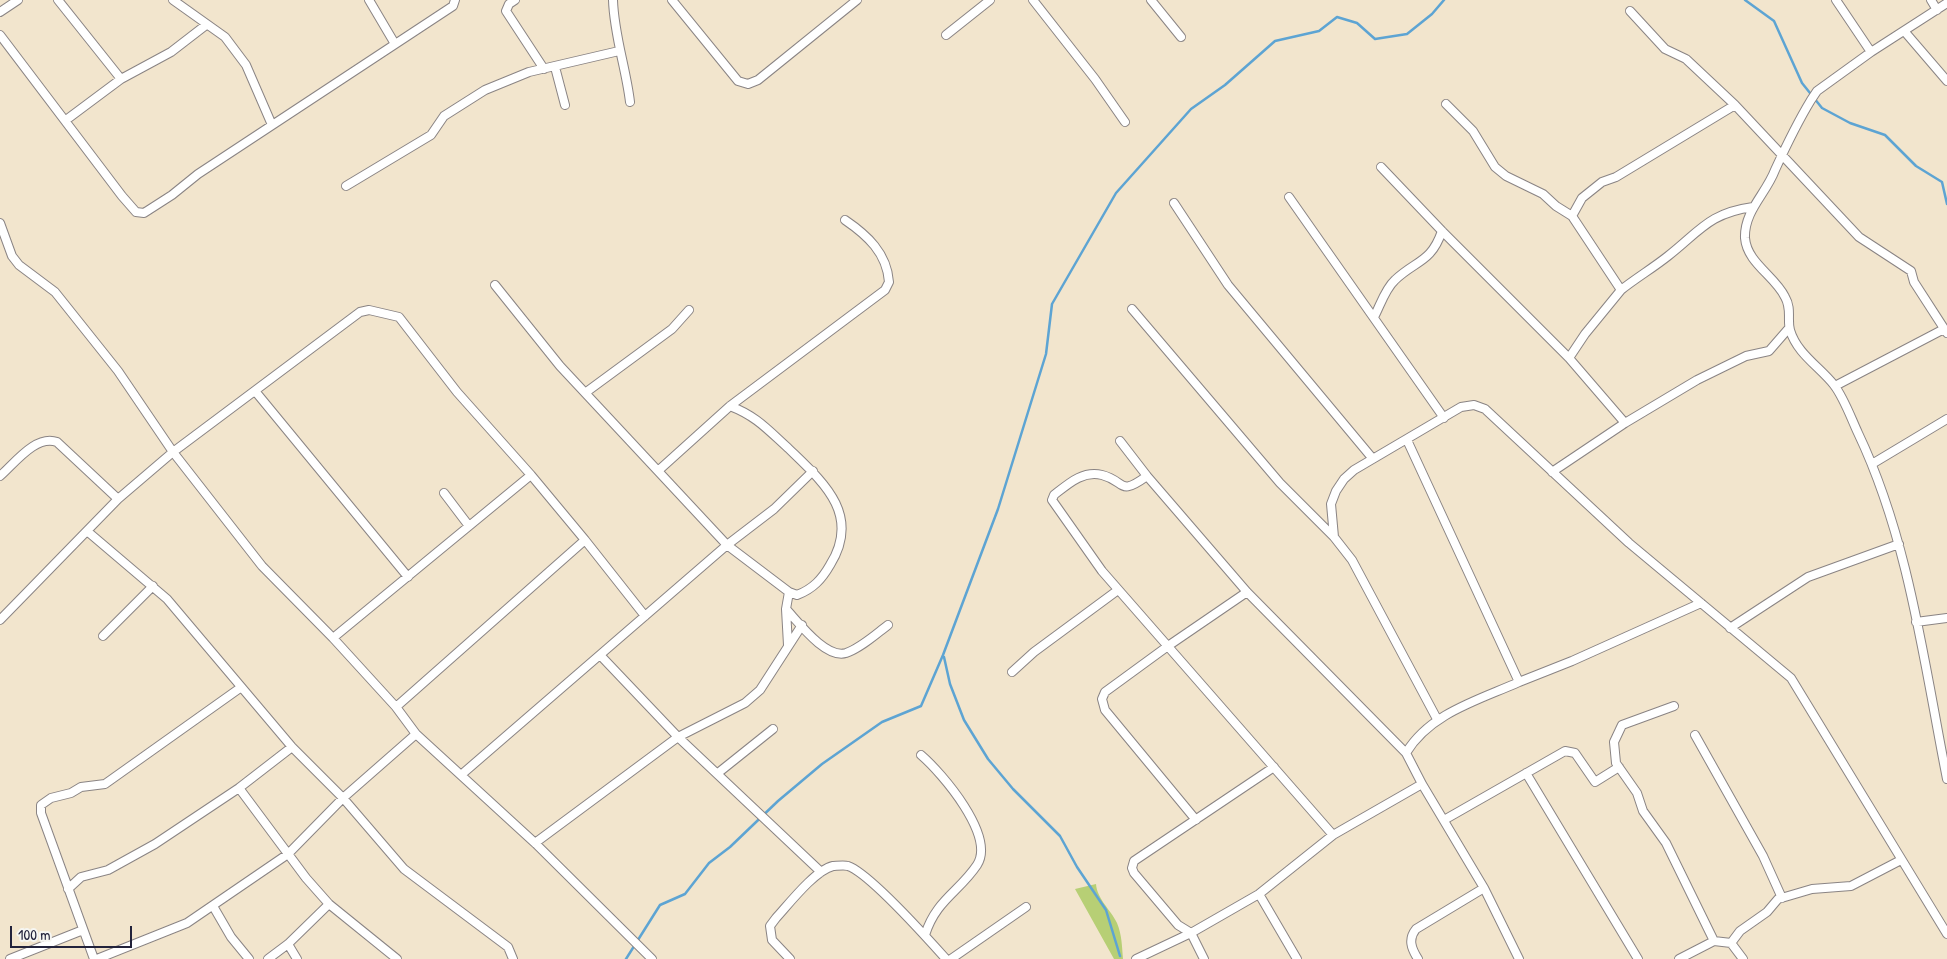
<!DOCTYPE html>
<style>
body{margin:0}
#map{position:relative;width:1947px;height:959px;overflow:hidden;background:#f2e5cd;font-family:"Patrick Hand",sans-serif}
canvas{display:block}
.scale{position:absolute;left:10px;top:926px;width:122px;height:22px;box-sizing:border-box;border:2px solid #22223b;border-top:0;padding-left:6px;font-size:15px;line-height:18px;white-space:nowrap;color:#22223b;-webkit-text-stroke:4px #f6f6f2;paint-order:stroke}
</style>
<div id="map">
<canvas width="1947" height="959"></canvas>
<div class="scale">100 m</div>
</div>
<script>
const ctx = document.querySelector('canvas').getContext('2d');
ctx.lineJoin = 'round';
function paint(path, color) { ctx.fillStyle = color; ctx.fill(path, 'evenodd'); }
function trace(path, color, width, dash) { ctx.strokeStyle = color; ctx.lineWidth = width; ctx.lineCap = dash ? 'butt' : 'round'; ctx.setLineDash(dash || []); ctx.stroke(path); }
paint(new Path2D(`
 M1096 884C1097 899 1111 910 1117 923 1122 935 1122 947 1123 959H1114L1075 889Z`), '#b7cf75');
trace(new Path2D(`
 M1745 0 1774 21 1802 83 1822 108 1850 123 1885 135 1916 166 1942 182 1947 204
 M944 657 950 684 964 720 988 759 1013 789 1060 836 1077 867 1106 910 1120 956
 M626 959 660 905 685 894 709 863 730 847 778 801 822 764 882 722 921 706 943 655 998 509 1046 354 1052 304 1116 193 1191 109 1225 85 1275 41 1319 31 1337 17 1357 23 1375 39 1407 34 1432 14 1444 0`), '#5da4d3', 2.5);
const street = new Path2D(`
 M58 0 121 79
 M173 0 225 37 246 65 272 125
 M369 0 395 44
 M515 0 509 4 506 11 544 69
 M613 0C614 35 626 68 630 102
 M672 0 738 81 748 84 758 80 857 0
 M1033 0 1095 79 1125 122
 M1151 0 1181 37
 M1836 0 1871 52 1947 3
 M1931 0 1937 10
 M1630 11 1665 49 1686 59 1735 105 1859 237 1911 271 1914 282 1947 333
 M0 12 18 0
 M1905 32 1947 81
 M0 35 122 196 136 212 144 213 172 195 198 174 453 6 455 0
 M946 35 990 0
 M1871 52 1817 91 1811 100C1797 123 1786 146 1775 170 1766 194 1744 211 1745 238 1747 263 1775 276 1785 297 1792 309 1787 319 1790 330 1797 354 1820 367 1834 385 1844 398 1851 418 1858 433 1909 540 1924 663 1947 779
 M555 67 565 105
 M1446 104 1473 131 1495 167 1506 176 1543 194 1556 206 1572 216
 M66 120 121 79 171 52 206 25
 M1381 167 1442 231 1569 358 1625 423
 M346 186 431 135 444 116 485 90 529 72 619 51
 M1289 197 1444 418
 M1174 203 1228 285 1373 459
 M0 223 12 256 19 265 55 292 118 371 173 452 262 566 333 638 396 707 416 734 535 843 652 959
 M495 285 560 366 727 545 789 592 786 609C799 623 826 659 846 653 861 648 876 634 888 625
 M1621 290C1636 278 1653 268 1668 256 1700 231 1709 213 1753 207
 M1132 309 1280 483 1334 537 1352 560 1437 719
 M1374 317C1380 306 1385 289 1395 280 1416 260 1431 263 1442 231
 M1569 358 1585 334 1621 290 1572 216 1582 198 1602 182 1616 177 1735 105
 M1835 386 1944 329
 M255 391 408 577
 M585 393 672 329 689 310
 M730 406C756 416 767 429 788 448 822 481 862 514 830 565 822 579 813 589 797 595L789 592
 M1120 441 1147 476 1247 592 1406 753 1422 784 1484 888 1519 959
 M1872 464 1947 419
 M659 470 730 406 885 290 889 282C887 253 867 235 845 220
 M1552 472 1625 423 1697 380 1746 356 1769 351 1789 328
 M0 476C14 464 36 434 57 442L118 499
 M1147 476C1118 497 1126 481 1102 475 1083 470 1068 484 1054 495L1052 500 1102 571 1333 835
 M444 493 469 526
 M87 531 167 599 292 747 343 798 404 869 508 947 513 959
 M1334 537 1331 504 1336 491 1344 479 1354 470 1461 407 1474 405 1485 409 1629 543 1791 678 1947 934
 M786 609 788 645
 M0 620 118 499 173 452 360 312 369 310 399 317 457 392 531 475 585 540 645 616
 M1916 622 1947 618
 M1730 628 1808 577 1899 544
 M103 636 153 586
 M333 638 531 475
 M600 655 678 737 821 872
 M1012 672 1034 652 1118 590
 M1519 682 1572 661 1701 603
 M1674 706 1622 725 1614 742 1616 763 1637 793 1643 811 1666 843 1714 941
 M396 707 585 540
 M1695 735 1763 856 1782 898
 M1406 753C1430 713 1479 700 1519 682L1407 440
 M921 755C942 773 996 836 977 865 959 892 936 900 925 935
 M1274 767 1134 861 1132 868 1134 873 1178 925 1191 933 1259 894 1333 835 1422 784
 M718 773 773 729
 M1526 773 1638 959
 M461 775 727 545 774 509 813 471
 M239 788 306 878 329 904 397 959
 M1196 820 1105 710 1102 699 1105 692 1168 646 1247 592
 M1444 820 1565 751 1575 753 1595 782 1619 767
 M535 843 678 737 745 703 760 690 802 625
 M68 889 81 877 108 870 155 844 239 788 292 747
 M1259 894 1297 959
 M213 906 231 937 249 959
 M1731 943 1740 931 1767 912 1778 899 1812 889 1851 886 1901 860
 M288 944 297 959
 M10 959 83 930
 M94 959 41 813V805L51 798 71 793 81 787 105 784 240 688
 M97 959 187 923 288 854 343 798 416 734
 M268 959 288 944 329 904
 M790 959 772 940 770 926 776 918C788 905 815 870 833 866 836 866 844 865 848 866 869 873 929 940 946 959
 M951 959 1026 907
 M1136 959 1191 933 1204 959
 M1418 959C1411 948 1408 939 1416 929L1484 888
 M1679 959 1714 941 1731 943 1743 959`);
trace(street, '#8a8484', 10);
trace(street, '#fff', 8);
</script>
